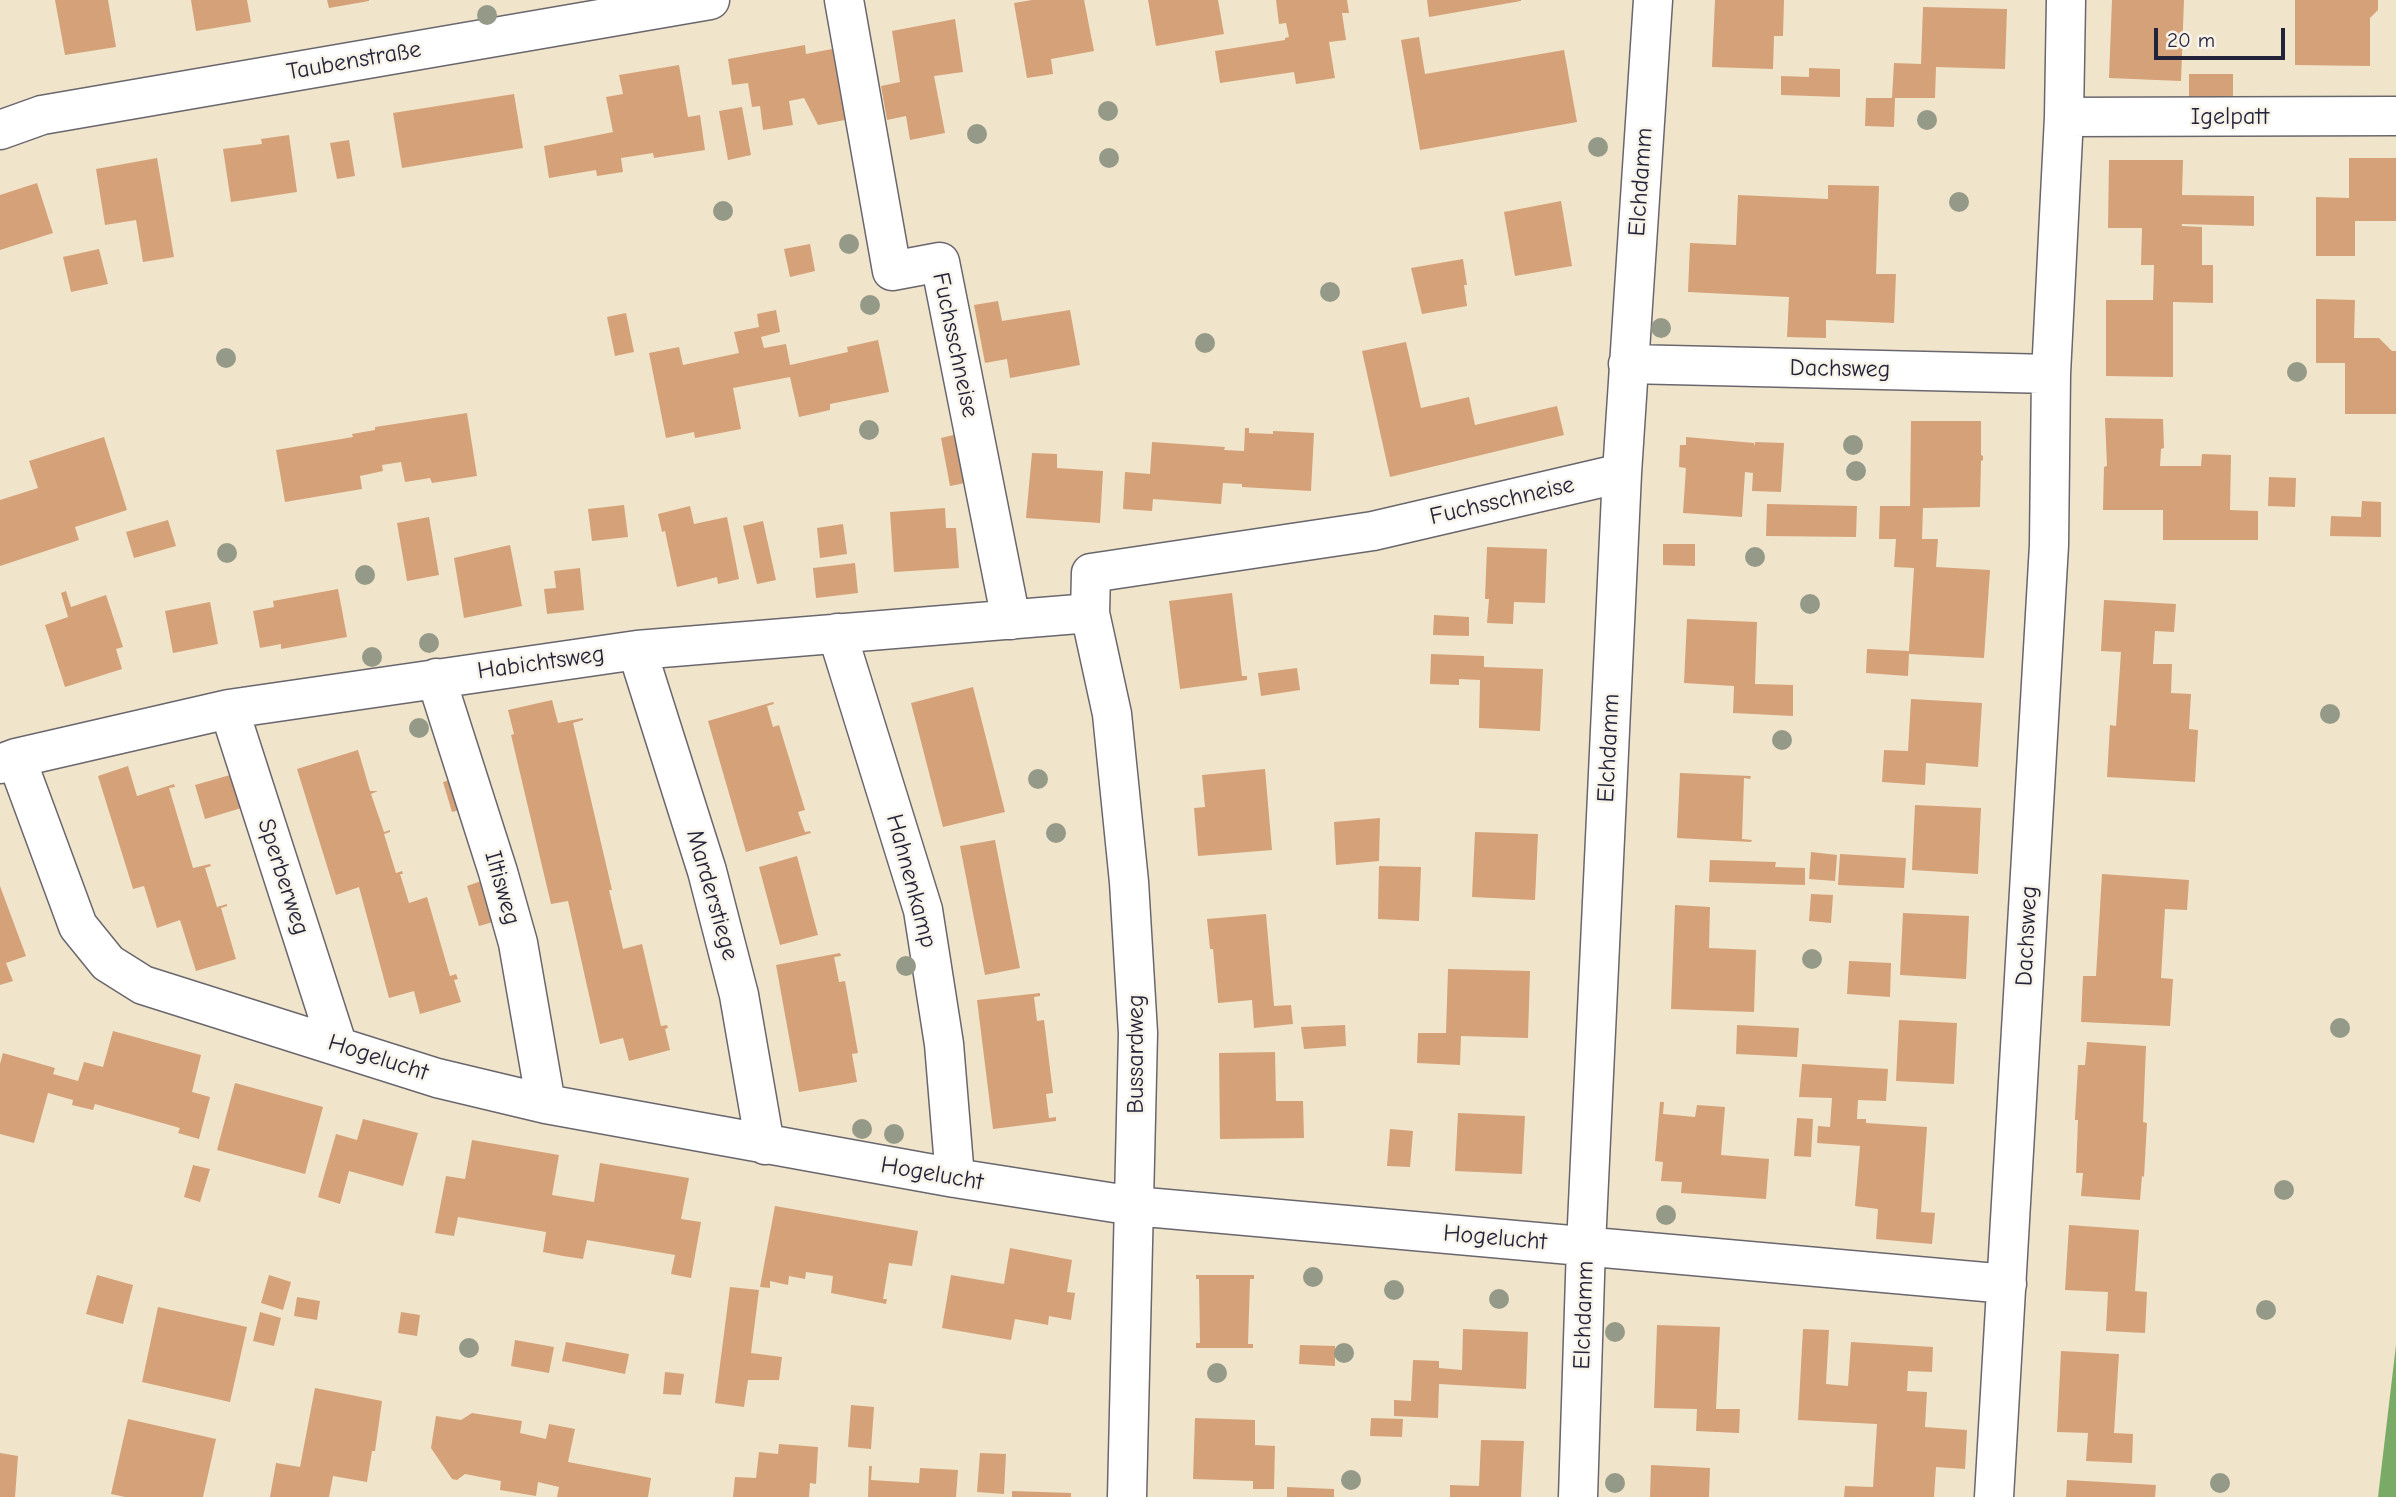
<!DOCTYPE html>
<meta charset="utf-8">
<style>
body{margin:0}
#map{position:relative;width:2396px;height:1497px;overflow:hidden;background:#f0e5cb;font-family:"Comic Neue",sans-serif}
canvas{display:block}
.scale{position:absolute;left:2154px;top:28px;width:131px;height:32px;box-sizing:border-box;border:4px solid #22223b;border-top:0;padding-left:9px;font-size:21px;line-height:24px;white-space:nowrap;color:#22223b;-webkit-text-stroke:5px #f7f3e8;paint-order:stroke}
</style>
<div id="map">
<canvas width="2396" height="1497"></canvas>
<div class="scale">20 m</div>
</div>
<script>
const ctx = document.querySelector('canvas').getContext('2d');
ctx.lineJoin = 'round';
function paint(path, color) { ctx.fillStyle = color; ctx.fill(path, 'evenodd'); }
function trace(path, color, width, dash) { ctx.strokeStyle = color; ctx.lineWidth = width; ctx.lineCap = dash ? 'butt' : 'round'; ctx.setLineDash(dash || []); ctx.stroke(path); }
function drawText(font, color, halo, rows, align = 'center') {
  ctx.font = font + ' "Comic Neue",sans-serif'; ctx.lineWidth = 5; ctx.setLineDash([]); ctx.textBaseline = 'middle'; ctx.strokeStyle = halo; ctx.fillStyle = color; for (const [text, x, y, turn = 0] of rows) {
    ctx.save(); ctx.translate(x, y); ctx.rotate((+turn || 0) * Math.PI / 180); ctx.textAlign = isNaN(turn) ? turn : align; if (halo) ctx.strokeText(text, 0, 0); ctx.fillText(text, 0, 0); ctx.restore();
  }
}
paint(new Path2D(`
 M2396 1345V1497H2378Z`), '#7aab66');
paint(new Path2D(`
 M55 0H108L116 47 65 55Z
 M191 0H247L251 22 196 31Z
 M327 0H369V1L329 8Z
 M1032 0H1084L1094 51 1051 59 1053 74 1027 78 1014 3Z
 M1148 0H1218L1224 34 1156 46Z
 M1276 0H1347L1349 13H1342L1346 40 1329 42 1335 78 1296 84 1294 72 1220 83 1215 51 1285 40V38L1289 37 1286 23 1279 24Z
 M1427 0H1521V1L1429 17Z
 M1715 0H1784L1783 36H1774L1773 69 1712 67Z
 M2112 0H2184L2181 81 2109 78Z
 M2295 0H2378V10L2370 18V66L2295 65Z
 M1923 7 2007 9 2005 69 1936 67 1935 98H1895L1894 127 1865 126 1866 98H1892L1894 63 1921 64Z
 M955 19 963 72 934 76 945 133 910 140 906 116 887 120 881 86 900 82 892 31Z
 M1419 37 1425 74 1564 50 1577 122 1420 150 1401 40Z
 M805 45 806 54 832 49 845 120 818 125 804 98 789 101 793 125 763 130 760 106 752 107 748 83 732 85 728 59Z
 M679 65 688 117 700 115 705 150 654 158 653 153 621 158 623 172 597 176 596 170 549 178 544 146 613 132 606 97 623 94 619 75Z
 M1809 68 1840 69V97L1781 95V76L1809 77Z
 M2189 74H2233V99L2189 98Z
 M514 94 523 148 402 168 393 113Z
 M742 107 751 155 728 160 719 111Z
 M289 135 297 192 231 202 223 149 262 144 261 139Z
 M349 140 355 176 337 179 330 143Z
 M157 158 174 257 143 262 136 220 105 225 96 169Z
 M2349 158H2396V221H2355V256H2316V197L2349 198Z
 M2109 160H2183L2182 195 2254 196V226L2182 224V226L2202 227V265H2213V303L2173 302V377L2106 376V300H2153L2154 265H2141L2142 228H2108Z
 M37 183 53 233 0 250V195Z
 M1828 185 1879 186 1876 274H1896L1894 323 1826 320V338L1787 337 1789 297 1688 292 1690 243 1736 245 1738 195 1828 199Z
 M1561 201 1572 266 1515 276 1504 212Z
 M810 244 815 271 790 277 784 249Z
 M99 249 108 284 71 292 63 257Z
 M1463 259 1467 285H1464L1467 306 1422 314 1411 268Z
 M2316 299 2355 300 2354 338H2379L2392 351H2396V414H2345V363H2316Z
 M998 301 1002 321 1070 310 1080 365 1010 378 1007 359 985 363 974 305Z
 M776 310 780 332 761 337 764 348 786 344 790 365 848 352 847 347 878 340 889 392 830 404V410L799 417 790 377 733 388 741 429 695 438 694 432 666 438 649 353 679 347 683 365 739 353 734 332 759 327 757 314Z
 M626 313 634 352 615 356 607 317Z
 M1406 342 1421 408 1469 397 1475 425 1557 406 1564 435 1390 477 1362 351Z
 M467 413 477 476 432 483 430 478 405 482 401 462 382 465 383 471 360 476 362 489 285 502 276 450 353 437 352 434 375 430V427Z
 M2105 418 2163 419 2164 448 2161 449 2160 466H2201L2202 454 2231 455 2230 510 2258 511V540H2163V510H2103L2104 467 2107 466Z
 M1911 421H1981V455L1983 456V460L1981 461 1980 507 1923 508 1922 539H1938L1936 567 1990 570 1984 658 1909 654 1908 676 1866 673 1867 649 1909 651 1914 568 1894 567 1896 539H1879L1880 506H1910Z
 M1245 428H1249V433L1273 434V431L1314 433 1311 491 1242 487V484L1223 483 1221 504 1153 499 1152 511 1123 509 1125 472 1150 474 1152 442 1225 447 1224 450 1244 451Z
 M966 432 975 481 950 486 941 438Z
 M104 437 127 510 75 527 79 540 0 566V500L38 488 29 461Z
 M1686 437 1754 443 1755 447V442L1784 443 1781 492 1752 491 1753 473 1745 472 1742 517 1683 513 1686 468 1679 467 1680 445H1686Z
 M1032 453 1057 454V468L1103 471 1100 523 1026 518Z
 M2269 477 2296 478 2295 507 2268 506Z
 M2362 501 2381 502V537L2330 536 2331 516 2361 517Z
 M1767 504 1857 506 1856 537 1766 536Z
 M624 505 628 537 592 541 588 509Z
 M690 506 694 524 727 517 739 579 718 584 717 577 677 587 665 531 662 532 658 514Z
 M945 508 946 528H956L959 568 894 572 890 512Z
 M429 517 439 575 407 581 397 523Z
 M168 520 176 546 134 558 126 532Z
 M763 521 776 580 757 584 743 526Z
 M843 524 847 554 820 558 817 528Z
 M1663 544H1695V566L1663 565Z
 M510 545 522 606 464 618 454 558Z
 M1487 547 1547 549 1545 603 1514 602 1513 624 1487 623 1489 599H1485Z
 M855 563 858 593 816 598 813 568Z
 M580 568 584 610 547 614 544 589 556 588 554 571Z
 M338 589 347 637 281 649V644L260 648 253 611 274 607 273 601Z
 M66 591 71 607 106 595 123 647 116 649 122 669 65 687 45 625 68 617 61 593Z
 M1232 593 1242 676H1247V680L1180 689 1169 601Z
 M2104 600 2176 604 2174 632 2155 631 2153 664H2172L2171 693 2191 694 2189 729 2198 730 2195 782 2107 777 2110 725 2116 726 2121 652 2101 651Z
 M210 602 218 644 173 653 165 611Z
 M1434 615 1469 617V636L1433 635Z
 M1687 619 1757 622 1755 684 1793 685V716L1733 713 1734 686 1684 683Z
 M1431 654 1484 656V667L1543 669 1540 731 1479 728 1480 680 1459 679V685L1430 684Z
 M1297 668 1300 690 1261 696 1258 673Z
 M973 687 1005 812 943 827 911 703Z
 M1911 699 1982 703 1978 767 1926 763 1925 785 1882 782 1884 750 1908 751Z
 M552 700 558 723 583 718V720L573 723 612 890H609L623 949 642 944 661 1026 667 1025 668 1028 665 1029 670 1050 629 1061 623 1038 600 1044 568 901 551 904 511 735 514 734 508 710Z
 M773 702 774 704 767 706 773 727 779 725 805 810 798 812 805 832 810 831 811 833 746 852 708 721Z
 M358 750 370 791H378L371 794 384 832 390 830V832L384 834 396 873 402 871 403 874H400L409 903 427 897 450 976 456 974 458 979 454 980 461 1002 420 1014 414 991 389 998 359 887 336 895 297 769Z
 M128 766 137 796 174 784 175 787 169 788 193 868 210 864 211 866 205 868 217 907 227 904V906L221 908 236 959 196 971 180 920 157 928 144 886 133 889 98 776Z
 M1265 769 1272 850 1198 856 1194 808 1205 807 1202 775Z
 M237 773 248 806 205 819 195 785Z
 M1680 773 1751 776 1750 779 1744 778 1742 839 1752 840 1751 842 1677 838Z
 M457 778 466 808 452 812 443 782Z
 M1915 805 1981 808 1978 874 1912 870Z
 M1380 818 1379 861 1336 865 1334 822Z
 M1475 832 1538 834 1535 900 1472 897Z
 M995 840 1020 968 985 975 960 846Z
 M1811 852 1837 855 1835 881 1809 879Z
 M1840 854 1906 858 1904 888 1838 885Z
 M797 856 818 935 780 945 759 867Z
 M1710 860 1776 862 1775 867 1805 868V885L1709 882Z
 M1379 866 1421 867 1419 921 1378 919Z
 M2102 874 2189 880 2187 910 2165 909 2161 978 2173 979 2170 1026 2081 1022 2083 976H2096Z
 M487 879 500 920 479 926 467 886Z
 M0 886 26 956 6 963 13 981 0 985Z
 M1811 894 1833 895 1831 923 1809 921Z
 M1675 905 1710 907 1709 948 1756 950 1754 1012 1671 1009Z
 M1903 913 1969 916 1966 979 1900 975Z
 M1266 914 1274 1006 1291 1005 1293 1024 1254 1028 1252 1000 1218 1003 1213 949H1210L1207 919Z
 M840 953 841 956 834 957 839 982 845 981 858 1053 852 1054 857 1082 799 1092 776 965Z
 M1849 961 1891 963 1890 997 1847 994Z
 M1448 969 1530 971 1528 1038 1461 1036 1460 1065 1417 1063 1418 1033H1446Z
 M1040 993V996L1034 997 1037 1021 1044 1020 1053 1093 1046 1094 1049 1118 1056 1117V1121L993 1129 977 1000Z
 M1899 1020 1957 1023 1954 1084 1896 1081Z
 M1345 1025 1346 1046 1304 1049 1301 1027Z
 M1737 1025 1799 1028 1797 1057 1736 1054Z
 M113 1031 201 1055 192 1092 210 1097 199 1139 178 1133 180 1128 95 1104 93 1110 72 1105 73 1100 48 1093 34 1143 0 1134V1064L3 1053 55 1068 53 1074 78 1081 84 1062 103 1067Z
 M2087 1042 2146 1046 2143 1122 2147 1123 2144 1177 2142 1176 2140 1200 2081 1196 2083 1173H2076L2078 1120H2075V1118L2078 1065H2085Z
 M1275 1052 1276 1101H1303L1304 1138 1220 1139 1219 1053Z
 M1802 1064 1888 1069 1886 1101 1858 1100 1857 1119H1866V1123L1927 1127 1921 1212 1935 1213 1932 1244 1876 1239 1878 1209 1855 1206 1860 1146 1817 1143 1818 1126 1830 1127 1832 1098 1799 1097Z
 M235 1083 323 1107 305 1174 217 1150Z
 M1660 1102H1664L1663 1114 1695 1117 1697 1105 1725 1107 1721 1155 1769 1159 1766 1199 1681 1193 1682 1182 1661 1181 1663 1162 1655 1161Z
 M1458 1113 1525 1116 1522 1174 1455 1171Z
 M1797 1118 1813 1119 1811 1157 1794 1156Z
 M363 1119 418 1133 403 1186 349 1171 340 1204 318 1197 336 1134 357 1140Z
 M1390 1129 1413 1131 1410 1167 1387 1166Z
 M472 1140 559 1155 552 1195 594 1202 600 1163 689 1178 681 1219 701 1222 691 1278 671 1274 675 1255 587 1240 583 1259 563 1256 543 1252 546 1232 458 1217 454 1236 435 1233 446 1176 465 1179Z
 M193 1165 210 1169 200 1202 184 1197Z
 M775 1206 918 1231 912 1266 889 1263 883 1299H887L886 1304 831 1293 833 1276 806 1272 805 1279 789 1276 788 1285 770 1281V1288L760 1287Z
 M2069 1225 2139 1230 2135 1291 2147 1292 2145 1333 2106 1331 2108 1292 2065 1290Z
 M1010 1248 1072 1260 1067 1292 1075 1293 1071 1320 1049 1316 1048 1325 1015 1319 1011 1340 942 1328 951 1275 1004 1284Z
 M97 1275 133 1285 123 1324 86 1314Z
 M269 1275 291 1282 283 1310 261 1303Z
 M1196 1275H1254V1279H1250L1248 1344H1253V1348H1196V1343H1200L1199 1279H1196Z
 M730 1287 759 1290 751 1353 782 1357 779 1380H748L744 1407 715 1403Z
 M297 1297 320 1301 317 1320 294 1316Z
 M158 1307 247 1327 230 1402 142 1382Z
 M260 1312 281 1318 274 1346 253 1341Z
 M401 1312 420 1315 417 1336 398 1333Z
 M1657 1325 1720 1327 1716 1409H1740L1739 1433 1696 1431 1697 1409 1654 1408Z
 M1463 1329 1528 1332 1526 1389 1439 1384 1438 1418 1394 1416V1400L1411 1401 1413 1360 1439 1361V1368L1462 1370Z
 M1803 1329 1829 1330 1826 1384 1848 1386 1851 1342 1933 1347 1932 1372 1908 1371 1907 1391 1927 1392 1925 1427 1967 1430 1965 1469 1936 1467 1934 1497H1844L1845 1486 1873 1487 1877 1424 1798 1420Z
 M515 1340 554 1347 549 1373 511 1366Z
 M566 1342 629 1354 625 1374 562 1361Z
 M1300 1345 1335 1346V1366L1299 1364Z
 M2061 1351 2119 1354 2114 1433 2133 1434 2132 1463 2086 1461 2088 1433 2057 1432Z
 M665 1372 684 1374 681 1395 663 1394Z
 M315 1388 382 1401 375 1451H372L367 1482 333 1476 329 1497H270L276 1463 300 1467Z
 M851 1405 874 1407 871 1449 848 1447Z
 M472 1413 522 1421 520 1433 546 1439 549 1424 575 1429 568 1462 651 1478 648 1497H557L559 1487 538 1482 536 1496 500 1490 501 1481 465 1474 457 1480 452 1479 431 1448 436 1416 461 1420Z
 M1195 1418 1255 1420V1445L1275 1446 1274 1489H1253V1481L1193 1479Z
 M1371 1418 1403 1419 1402 1437 1370 1436Z
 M128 1419 216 1439 203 1497H125L111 1494Z
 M1481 1440 1524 1441 1521 1497H1450V1485L1479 1486Z
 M779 1444 818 1447 816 1484 810 1483 809 1497H733L735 1477 756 1478 759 1452 778 1454Z
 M0 1453 18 1456 15 1497H0Z
 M980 1453 1006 1454 1004 1494 977 1492Z
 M1651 1465 1710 1468 1709 1497H1650Z
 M869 1466H872L871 1480 919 1483 920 1468 958 1470 956 1497H868Z
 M2067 1480 2156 1485 2155 1497H2066Z
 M1287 1487 1334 1489V1497H1287Z
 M1012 1491 1071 1493V1497H1012Z`), '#d5a178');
const minor = new Path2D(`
 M844 0 892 271 940 262 1011 620
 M2064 117 2396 116
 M0 130 42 115 710 0
 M1628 364 2051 374
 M837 633 923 910 944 1044 955 1178
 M637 650 707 871 739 995 765 1145
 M436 678 498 872 518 943 546 1104
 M229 709 337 1044
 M16 758 78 926 108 963 143 985 437 1078 546 1104 955 1178 1134 1206 2007 1284
 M0 764 16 758 229 709 637 650 1090 613
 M1127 1497 1138 1033 1129 882 1112 714 1090 613 1091 573 1373 531 1622 473
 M1578 1497 1586 1246 1622 473 1653 0
 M1994 1497 2049 545 2051 374 2064 117 2066 0`);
trace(minor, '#6a666d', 41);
trace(minor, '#fff', 38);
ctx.fillStyle = '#959987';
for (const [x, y] of [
 [487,15],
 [1108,111],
 [1927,120],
 [977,134],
 [1598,147],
 [1109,158],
 [1959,202],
 [723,211],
 [849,244],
 [1330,292],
 [870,305],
 [1661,328],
 [1205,343],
 [226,358],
 [2297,372],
 [869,430],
 [1853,445],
 [1856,471],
 [227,553],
 [1755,557],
 [365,575],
 [1810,604],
 [429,643],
 [372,657],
 [2330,714],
 [419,728],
 [1782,740],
 [1038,779],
 [1056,833],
 [1812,959],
 [906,966],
 [2340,1028],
 [862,1129],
 [894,1134],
 [2284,1190],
 [1666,1215],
 [1313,1277],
 [1394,1290],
 [1499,1299],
 [2266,1310],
 [1615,1332],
 [469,1348],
 [1344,1353],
 [1217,1373],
 [1351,1480],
 [1615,1483],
 [2220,1483]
]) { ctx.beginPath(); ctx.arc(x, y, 10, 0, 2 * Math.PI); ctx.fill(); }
drawText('24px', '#22223b', '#f7f3e8', [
 ["Taubenstraße",354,61,-10],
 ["Igelpatt",2230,117],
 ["Elchdamm",1641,182,-86],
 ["Fuchsschneise",955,345,78],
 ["Dachsweg",1840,369,1],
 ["Fuchsschneise",1502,501,-13],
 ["Habichtsweg",541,663,-8],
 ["Elchdamm",1609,748,-87],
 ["Sperberweg",283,877,72],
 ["Hahnenkamp",911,881,75],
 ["Iltisweg",502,888,74],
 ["Marderstiege",712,895,74],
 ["Dachsweg",2027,936,-87],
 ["Bussardweg",1136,1054,-90],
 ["Hogelucht",378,1058,18],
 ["Hogelucht",932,1174,10],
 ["Hogelucht",1495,1238,5],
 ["Elchdamm",1584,1315,-88]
]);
</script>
